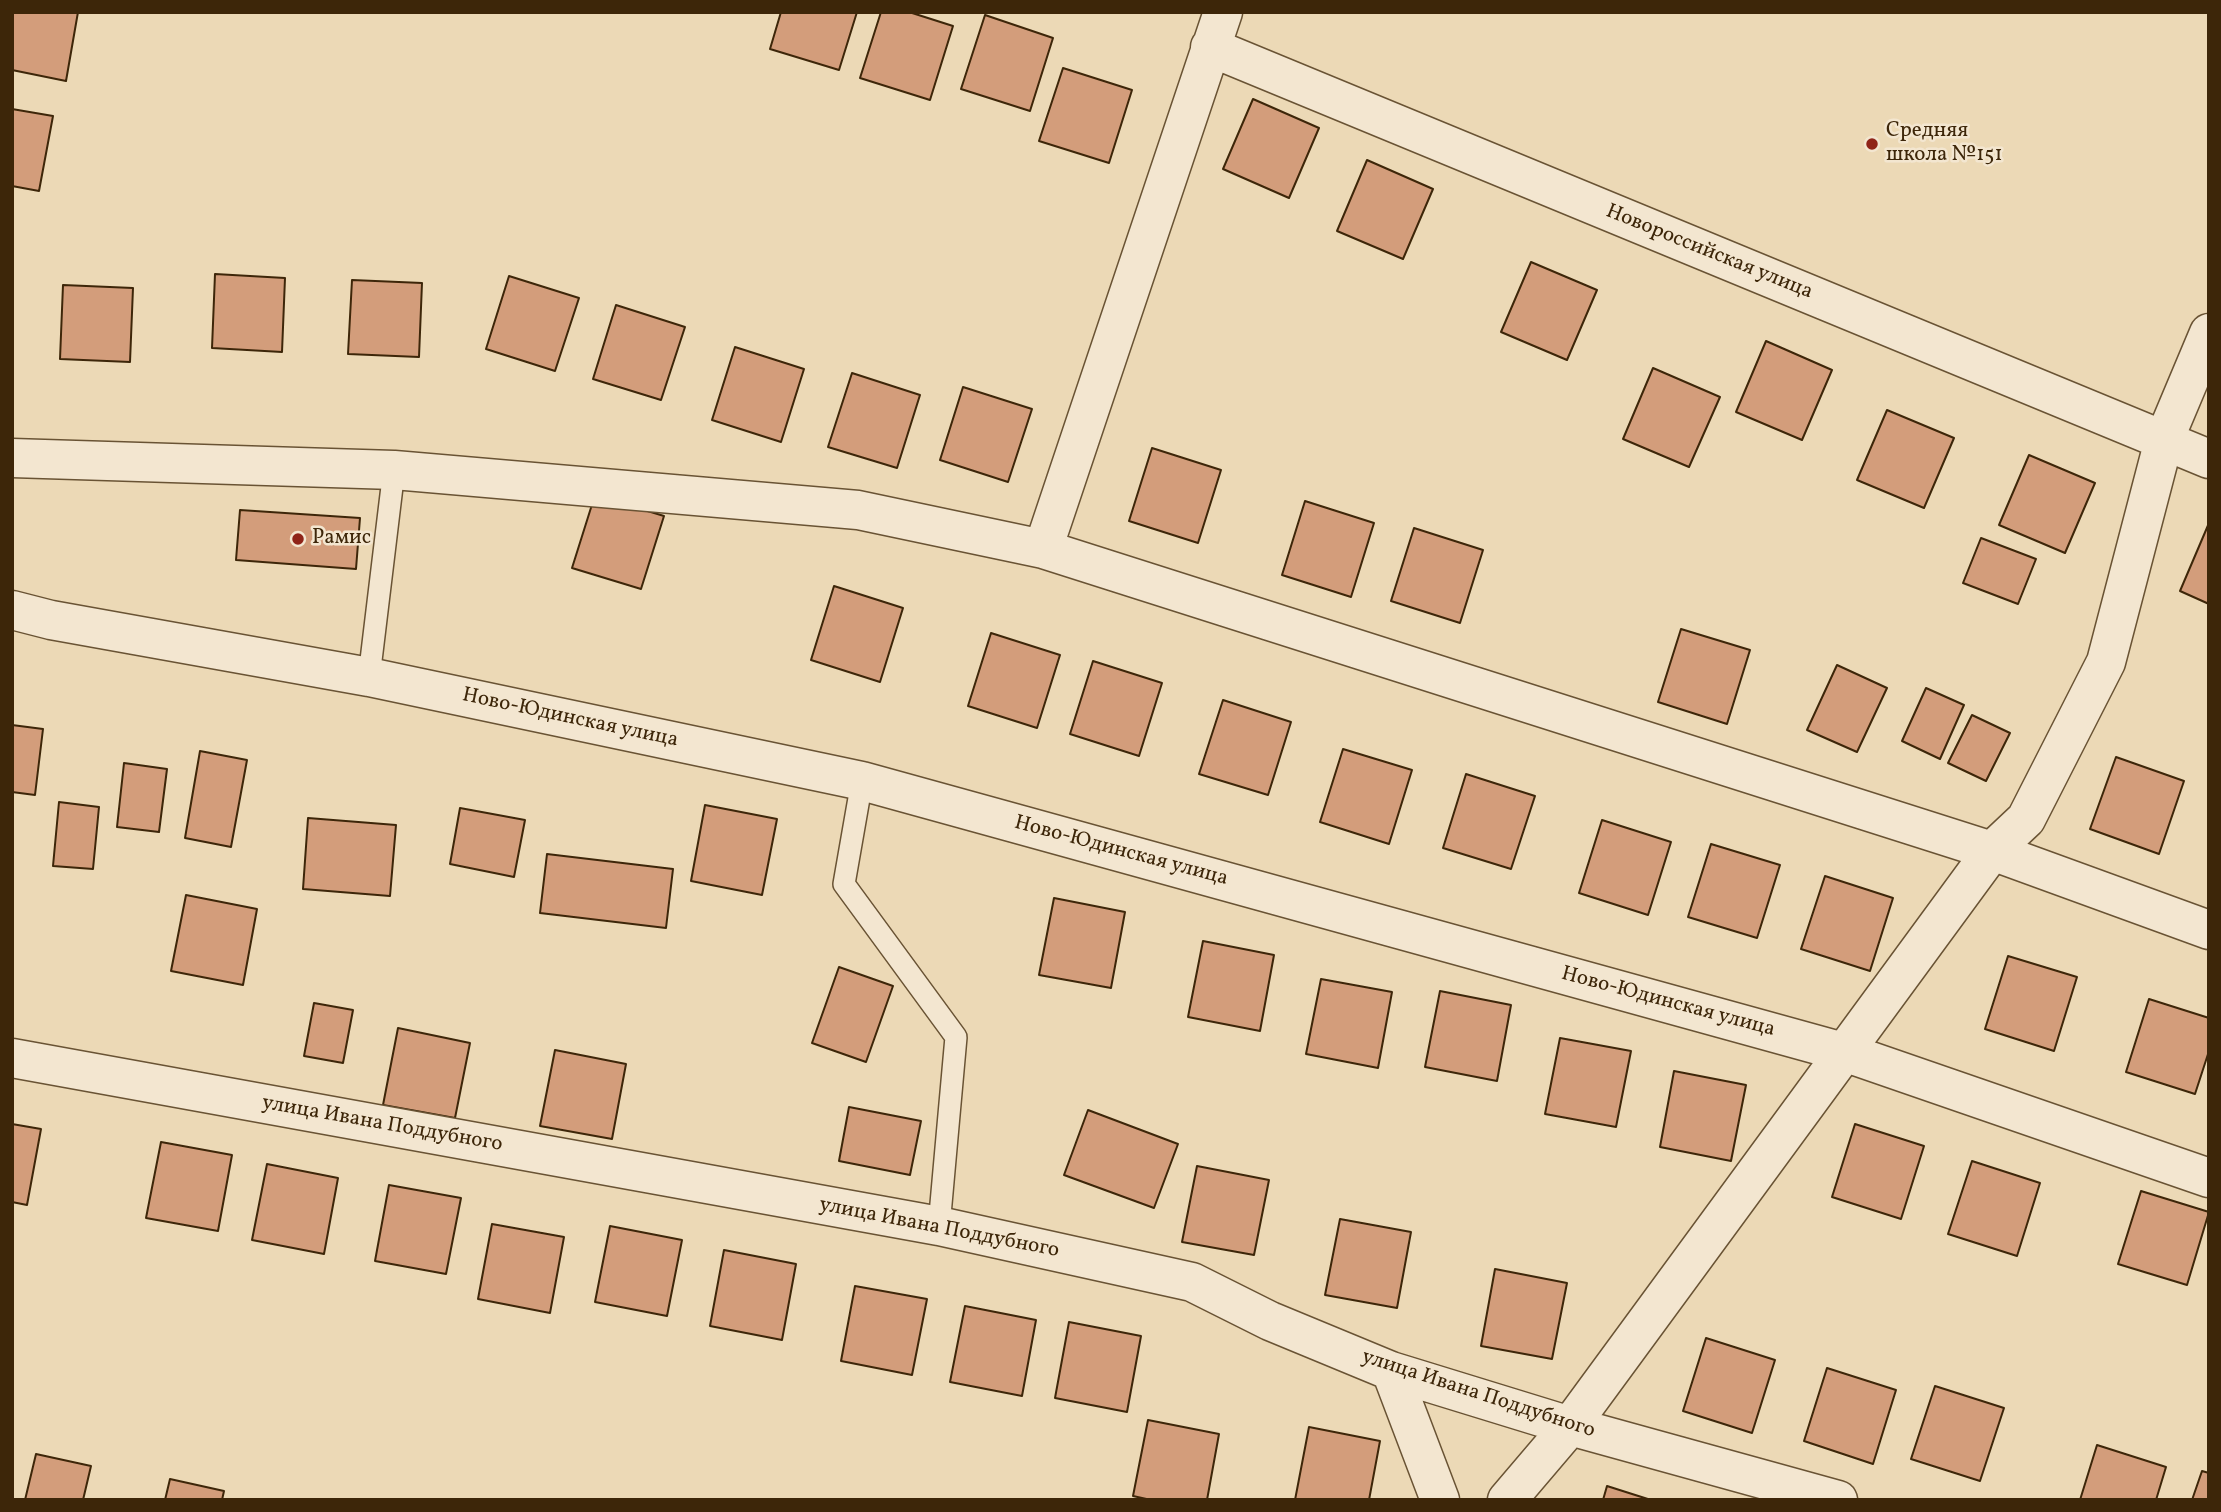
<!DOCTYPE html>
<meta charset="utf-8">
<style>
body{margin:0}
#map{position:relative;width:2221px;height:1512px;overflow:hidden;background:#ecd9b6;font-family:Vollkorn,serif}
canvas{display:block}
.frame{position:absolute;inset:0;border:14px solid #3d2609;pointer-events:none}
</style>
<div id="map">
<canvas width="2221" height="1512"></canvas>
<div class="frame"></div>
</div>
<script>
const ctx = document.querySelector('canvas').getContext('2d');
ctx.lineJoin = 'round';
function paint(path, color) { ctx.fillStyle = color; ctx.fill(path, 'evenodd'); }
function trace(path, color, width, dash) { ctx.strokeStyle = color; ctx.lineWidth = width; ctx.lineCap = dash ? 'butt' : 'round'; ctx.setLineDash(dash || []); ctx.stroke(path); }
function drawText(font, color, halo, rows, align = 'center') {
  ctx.font = font + ' Vollkorn,serif'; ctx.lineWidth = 5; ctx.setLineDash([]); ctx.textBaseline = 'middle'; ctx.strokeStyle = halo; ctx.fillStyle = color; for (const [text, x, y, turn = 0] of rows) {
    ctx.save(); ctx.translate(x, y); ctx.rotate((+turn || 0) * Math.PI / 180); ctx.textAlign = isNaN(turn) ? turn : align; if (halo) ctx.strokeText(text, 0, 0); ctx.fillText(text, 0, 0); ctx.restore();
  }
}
const building = new Path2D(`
 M12 12H78L66 81 12 70Z
 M781 12H857L839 70 770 49Z
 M881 12H909L953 26 930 100 860 78Z
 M985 15 1053 38 1030 111 961 89Z
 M1063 68 1132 90 1109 163 1039 141Z
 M1253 99 1319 128 1289 198 1223 169Z
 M12 109 53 116 39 191 12 186Z
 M1367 160 1433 189 1403 259 1337 231Z
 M1531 262 1597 290 1567 360 1501 332Z
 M215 274 285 278 282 352 212 348Z
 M509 276 579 298 555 371 486 349Z
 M352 280 422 283 419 357 348 354Z
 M63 285 133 288 130 362 60 359Z
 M616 305 685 327 661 400 593 379Z
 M1766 341 1832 370 1802 440 1736 412Z
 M735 347 804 369 781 442 712 420Z
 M1653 368 1720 397 1689 467 1623 439Z
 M852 373 920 395 897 468 828 447Z
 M963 387 1032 409 1008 482 940 460Z
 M1887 410 1954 438 1924 508 1857 480Z
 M1152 448 1221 470 1198 543 1129 521Z
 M2029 455 2095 483 2065 553 1999 525Z
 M595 495 664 516 641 589 572 568Z
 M1305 501 1374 523 1351 597 1282 575Z
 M240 510 360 518 356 569 236 560Z
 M2209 523V604L2180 591Z
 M1414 528 1483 550 1460 623 1391 601Z
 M1981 538 2036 559 2018 604 1963 583Z
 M834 586 903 608 880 682 811 660Z
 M1681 629 1750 650 1727 724 1658 702Z
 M991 633 1060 655 1037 728 968 706Z
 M1093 661 1162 683 1139 756 1070 734Z
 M1837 665 1887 688 1857 752 1807 730Z
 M1926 688 1964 705 1940 759 1902 741Z
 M1223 700 1291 722 1268 795 1199 774Z
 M1972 715 2010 733 1986 781 1948 763Z
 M12 725 43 729 35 795 12 792Z
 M1343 749 1412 770 1389 844 1320 822Z
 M200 751 247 760 231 847 185 838Z
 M2116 757 2184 781 2159 854 2090 829Z
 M124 763 167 769 159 832 117 827Z
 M1466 774 1535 796 1511 869 1443 848Z
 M59 802 99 807 93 869 53 866Z
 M705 805 777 819 762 895 691 881Z
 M460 808 525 820 514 877 450 864Z
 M308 818 396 825 390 896 303 889Z
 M1602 820 1671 842 1648 915 1579 893Z
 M1711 844 1780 865 1757 938 1688 917Z
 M547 854 673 869 666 928 540 913Z
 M1825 876 1893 898 1870 971 1801 949Z
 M186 895 257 909 243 985 171 971Z
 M1054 898 1125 912 1111 988 1039 975Z
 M1203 941 1274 955 1260 1031 1188 1017Z
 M2008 956 2077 977 2054 1051 1985 1029Z
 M839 967 893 986 866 1062 812 1043Z
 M1321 979 1392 992 1378 1068 1306 1054Z
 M1440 991 1511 1005 1497 1081 1425 1067Z
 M2149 999 2209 1018V1051L2195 1094 2126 1072Z
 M314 1003 353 1010 343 1063 304 1056Z
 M398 1028 470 1043 455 1118 383 1105Z
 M1560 1038 1631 1051 1616 1127 1545 1114Z
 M555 1050 626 1064 612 1139 540 1126Z
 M1674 1071 1746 1085 1731 1161 1660 1147Z
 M849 1107 921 1121 910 1175 839 1161Z
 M1088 1110 1178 1144 1154 1208 1064 1175Z
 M12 1124 41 1129 27 1205 12 1202Z
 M1855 1124 1924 1146 1901 1219 1832 1197Z
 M161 1142 232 1155 218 1231 146 1218Z
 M1972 1161 2040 1183 2017 1256 1948 1234Z
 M267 1164 338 1178 324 1254 252 1240Z
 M1197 1166 1269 1180 1254 1255 1182 1242Z
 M389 1185 461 1198 446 1274 375 1261Z
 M2141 1191 2209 1212 2187 1285 2118 1264Z
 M1340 1219 1411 1232 1397 1308 1325 1295Z
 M492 1224 564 1237 550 1313 478 1299Z
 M610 1226 682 1240 667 1316 595 1302Z
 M724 1250 796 1264 782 1340 710 1326Z
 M1495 1269 1567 1283 1552 1359 1481 1346Z
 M855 1286 927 1299 912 1375 841 1361Z
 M965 1306 1036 1320 1022 1396 950 1382Z
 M1069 1322 1141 1336 1127 1412 1055 1398Z
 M1706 1338 1775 1360 1752 1433 1683 1411Z
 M1827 1368 1896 1390 1873 1464 1804 1441Z
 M1935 1386 2004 1408 1980 1481 1911 1459Z
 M1148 1420 1219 1434 1207 1500H1151L1133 1496Z
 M1309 1427 1380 1441 1369 1500H1295Z
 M2097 1445 2166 1467 2156 1500H2080Z
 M36 1454 91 1466 83 1500H25Z
 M2202 1471 2209 1473V1500H2192Z
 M170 1479 224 1491 222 1500H165Z
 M1607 1486 1651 1500H1603Z`);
paint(building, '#d39d7b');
trace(building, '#3d2609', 2);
const lane = new Path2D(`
 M369 677 394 470
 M862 781 844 884 956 1037 939 1226`);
const street = new Path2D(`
 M1210 47 2209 459
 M12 458 394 470 858 510 1043 549 1992 851 2209 930
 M1043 549 1223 12
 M12 610 51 620 369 677 862 781 1847 1053 2209 1178
 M12 1058 939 1226 1192 1282 1270 1321 1391 1371 1570 1426 1838 1500
 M1391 1371 1440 1500
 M1507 1500 1570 1426 1992 851 2026 819 2106 662 2164 440 2209 333`);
trace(lane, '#695334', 24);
trace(street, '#695334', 41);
trace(lane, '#f3e6d0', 21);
trace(street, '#f3e6d0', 38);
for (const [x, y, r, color] of [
 [1872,144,7,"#8f2418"],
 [298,539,7,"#8f2418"]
]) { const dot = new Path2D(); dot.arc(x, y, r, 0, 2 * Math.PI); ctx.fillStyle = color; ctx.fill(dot); trace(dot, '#f3e6d0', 2.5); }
drawText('21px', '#3d2609', '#f3e6d0', [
 ["Средняя",1886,132],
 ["школа №151",1886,156],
 ["Рамис",312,539]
], 'left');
drawText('21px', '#3d2609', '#f3e6d0', [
 ["Новороссийская улица",1709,253,22],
 ["Ново-Юдинская улица",570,719,12],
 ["Ново-Юдинская улица",1121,852,15],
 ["Ново-Юдинская улица",1668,1003,15],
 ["улица Ивана Поддубного",382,1125,10],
 ["улица Ивана Поддубного",939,1229,11],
 ["улица Ивана Поддубного",1478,1395,18]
]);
</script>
